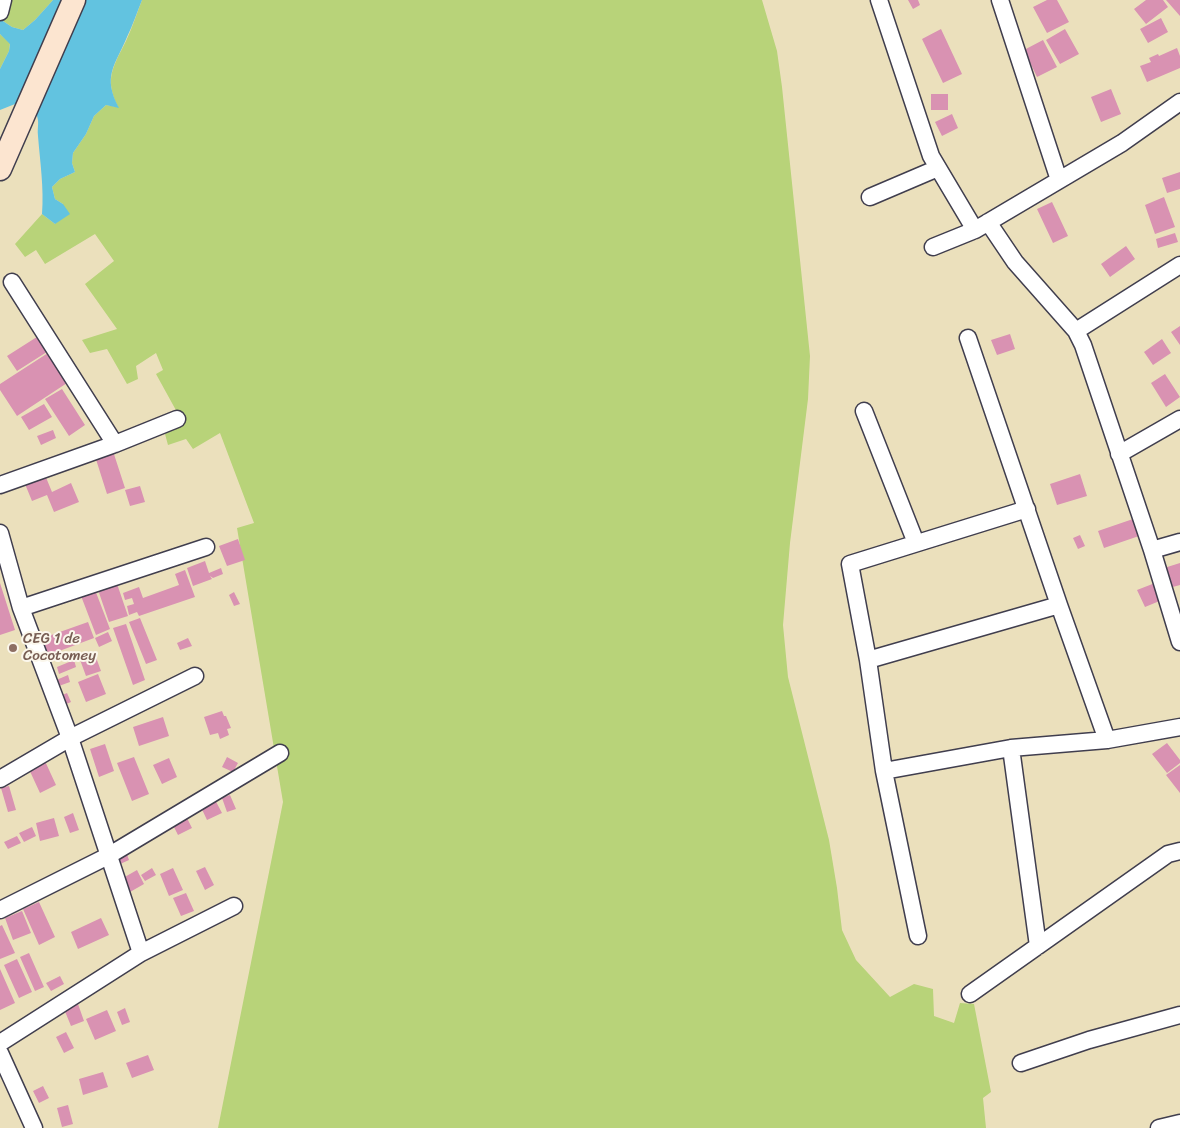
<!DOCTYPE html>
<style>
body{margin:0}
canvas{display:block;background:#ebe0bc}
</style>
<canvas width="1180" height="1128"></canvas>
<script>
const ctx = document.querySelector('canvas').getContext('2d');
ctx.lineJoin = 'round';
function paint(path, color) { ctx.fillStyle = color; ctx.fill(path, 'evenodd'); }
function trace(path, color, width, dash) { ctx.strokeStyle = color; ctx.lineWidth = width; ctx.lineCap = dash ? 'butt' : 'round'; ctx.setLineDash(dash || []); ctx.stroke(path); }
function drawText(font, color, halo, rows, align = 'center') {
  ctx.font = font + ' Sriracha,sans-serif'; ctx.lineWidth = 4; ctx.setLineDash([]); ctx.textBaseline = 'middle'; ctx.strokeStyle = halo; ctx.fillStyle = color; for (const [text, x, y, turn = 0] of rows) {
    ctx.save(); ctx.translate(x, y); ctx.rotate((+turn || 0) * Math.PI / 180); ctx.textAlign = isNaN(turn) ? turn : align; if (halo) ctx.strokeText(text, 0, 0); ctx.fillText(text, 0, 0); ctx.restore();
  }
}
paint(new Path2D(`
 M0 0H53L35 20 23 30 12 27 0 19Z
 M142 0H762L777 51 782 87 810 356 808 399 790 543 783 625 788 677 829 840 837 888 842 930 856 960 890 997 914 984 933 989 934 1016 954 1023 960 1003 974 1004 991 1092 983 1098 986 1128H218L283 802 237 528 254 523 220 433 193 449 186 439 168 445 165 434 183 423 156 374 163 370 156 353 136 366 138 379 127 384 107 349 90 353 82 340 117 329 85 284 114 261 95 234 45 264 36 250 25 257 15 244 42 214 55 224 63 204 55 199 52 187 60 179 75 172 72 163 73 153 86 134 94 116 106 105 118 107C104 79 113 67 126 41 132 28 137 13 142 0Z
 M0 34 10 43 9 51 0 69Z`), '#b8d379');
paint(new Path2D(`
 M53 0H142C137 12 133 25 127 37 115 66 102 76 119 108L106 105 94 116 86 134 73 153 72 163 75 172 60 179 52 187 55 199 63 204 70 214 55 224 42 214C44 187 40 162 38 136 37 126 40 123 36 113L15 104 0 110V69L9 51 10 44 0 34V19L12 27 23 30 35 20Z`), '#62c3e0');
paint(new Path2D(`
 M908 0H918L920 5 913 9Z
 M1047 0H1057L1069 22 1047 33 1033 7Z
 M1146 0H1163L1168 7 1146 24 1134 9Z
 M1166 0H1180V16Z
 M1161 18 1168 32 1148 43 1140 29Z
 M941 29 962 74 943 83 922 39Z
 M1065 29 1079 54 1060 64 1046 40Z
 M1043 40 1057 67 1037 77 1024 50Z
 M1177 48 1180 56V68L1147 82 1140 66 1151 62 1149 58 1158 54 1159 56Z
 M1111 89 1121 114 1101 122 1091 97Z
 M931 94H948V110H931Z
 M952 114 958 128 942 136 935 122Z
 M1180 172V189L1167 193 1162 178Z
 M1164 197 1175 227 1155 234 1145 205Z
 M1052 202 1068 236 1053 243 1037 209Z
 M1175 233 1178 242 1158 248 1156 239Z
 M1126 246 1135 259 1110 277 1101 264Z
 M1180 326V345L1171 332Z
 M1010 334 1015 349 997 355 991 340Z
 M40 335 50 350 17 371 7 356Z
 M1162 339 1171 353 1153 365 1144 352Z
 M48 353 67 383 17 416 0 390V384Z
 M1165 374 1180 397 1166 407 1151 383Z
 M62 389 85 425 69 436 45 399Z
 M44 404 52 417 29 430 21 417Z
 M53 430 56 438 41 445 37 436Z
 M111 445 125 488 107 494 93 450Z
 M1080 474 1087 496 1057 505 1050 484Z
 M45 475 52 492 71 483 79 502 54 512 47 495 32 501 25 484Z
 M140 486 145 502 130 506 125 490Z
 M1133 519 1139 536 1104 548 1098 531Z
 M1080 535 1085 546 1078 549 1073 538Z
 M238 539 245 560 227 566 219 546Z
 M205 561 209 573 221 568 223 574 213 578 210 576 212 579 193 586 187 568Z
 M1180 563V585L1169 588 1164 568Z
 M185 570 195 597 139 616 137 612 129 615 127 606 134 604 132 598 125 600 123 593 139 587 143 598 179 585 175 574Z
 M114 575 128 616 109 622 95 581Z
 M92 582 110 629 96 635 78 588Z
 M0 583 15 630 0 635Z
 M1155 583 1162 600 1145 607 1137 590Z
 M234 592 240 604 234 606 229 595Z
 M140 618 157 660 146 664 129 622Z
 M88 622 94 638 46 656 40 639Z
 M126 624 145 680 133 685 113 628Z
 M108 632 112 641 99 647 95 638Z
 M188 638 192 646 180 650 177 643Z
 M94 652 101 671 86 676 79 657Z
 M74 660 76 667 59 674 57 667Z
 M98 674 106 694 86 702 78 682Z
 M68 675 70 682 56 687 54 681Z
 M67 693 71 702 62 706 58 697Z
 M222 711 224 716H226L231 728 227 729 229 735 220 739 218 733 210 735 204 717Z
 M163 717 169 736 139 746 133 727Z
 M1167 743 1180 760V763L1167 773 1152 754Z
 M105 744 114 771 99 777 90 749Z
 M134 757 149 794 132 801 117 763Z
 M227 757 238 763 233 772 222 767Z
 M169 758 177 777 162 784 153 765Z
 M44 759 56 785 40 793 28 767Z
 M1180 765V793L1166 775Z
 M9 786 16 810 8 812 1 788Z
 M230 795 236 809 227 812 222 798Z
 M213 796 222 813 207 820 199 803Z
 M73 813 79 830 70 833 64 817Z
 M185 814 192 828 178 835 171 821Z
 M54 818 59 836 40 841 36 823Z
 M32 827 36 836 24 842 19 833Z
 M17 836 21 843 8 849 4 842Z
 M125 849 129 860 118 865 114 853Z
 M205 867 214 885 205 890 196 871Z
 M152 868 156 875 145 881 141 875Z
 M173 868 183 890 169 896 160 874Z
 M137 870 144 884 130 892 123 878Z
 M186 893 194 911 181 916 173 898Z
 M39 902 55 937 39 945 23 909Z
 M22 911 31 933 13 940 5 918Z
 M101 918 109 935 78 949 71 932Z
 M2 925 15 953 0 959V926Z
 M29 953 44 987 35 991 20 957Z
 M17 959 32 992 19 998 4 965Z
 M0 969 15 1003 0 1010Z
 M60 976 64 984 51 991 46 983Z
 M78 1004 84 1021 71 1026 64 1009Z
 M125 1008 130 1022 122 1025 117 1012Z
 M107 1010 116 1031 95 1040 86 1019Z
 M66 1032 74 1048 64 1053 56 1037Z
 M148 1055 154 1070 132 1078 126 1063Z
 M103 1072 108 1087 83 1095 79 1079Z
 M43 1086 49 1098 39 1103 33 1091Z
 M68 1105 73 1124 62 1127 57 1108Z`), '#d992b2');
const minor = new Path2D(`
 M879 0 931 156 975 230
 M1000 0 1059 180
 M0 12 3 0
 M870 197 938 168
 M988 222 1015 262 1076 331 1083 345 1152 550 1180 642
 M933 247 975 230 1122 143 1180 102
 M12 282 115 444
 M1076 331 1180 265
 M968 338 1059 605 1107 740
 M864 411 916 543
 M1119 454 1180 419
 M0 485 115 444 177 419
 M0 533 21 608 70 738 141 953
 M1152 550 1180 542
 M21 608 206 547
 M868 660 1059 605
 M1011 748 1038 946
 M884 771 1011 748 1107 740 1180 727
 M0 779 70 738 195 676
 M0 910 108 856 280 753
 M918 936 884 771 868 660 850 564 1027 509
 M970 994 1168 854 1180 851
 M0 1043 141 953 234 906
 M0 1053 34 1128
 M1021 1063 1089 1040 1180 1015
 M1159 1128 1180 1123`);
const secondary = new Path2D(`
 M0 169 74 0`);
trace(minor, '#403e4e', 19);
trace(secondary, '#403e4e', 25);
trace(minor, '#fff', 16);
trace(secondary, '#fce5d0', 22);
for (const [x, y, r, color] of [
 [13,648,5,"#8d6e63"]
]) { const dot = new Path2D(); dot.arc(x, y, r, 0, 2 * Math.PI); ctx.fillStyle = color; ctx.fill(dot); trace(dot, '#fbf7ec', 2); }
drawText('15px', '#785e54', '#fbf7ec', [
 ["CEG 1 de",23,639],
 ["Cocotomey",23,656]
], 'left');
</script>
